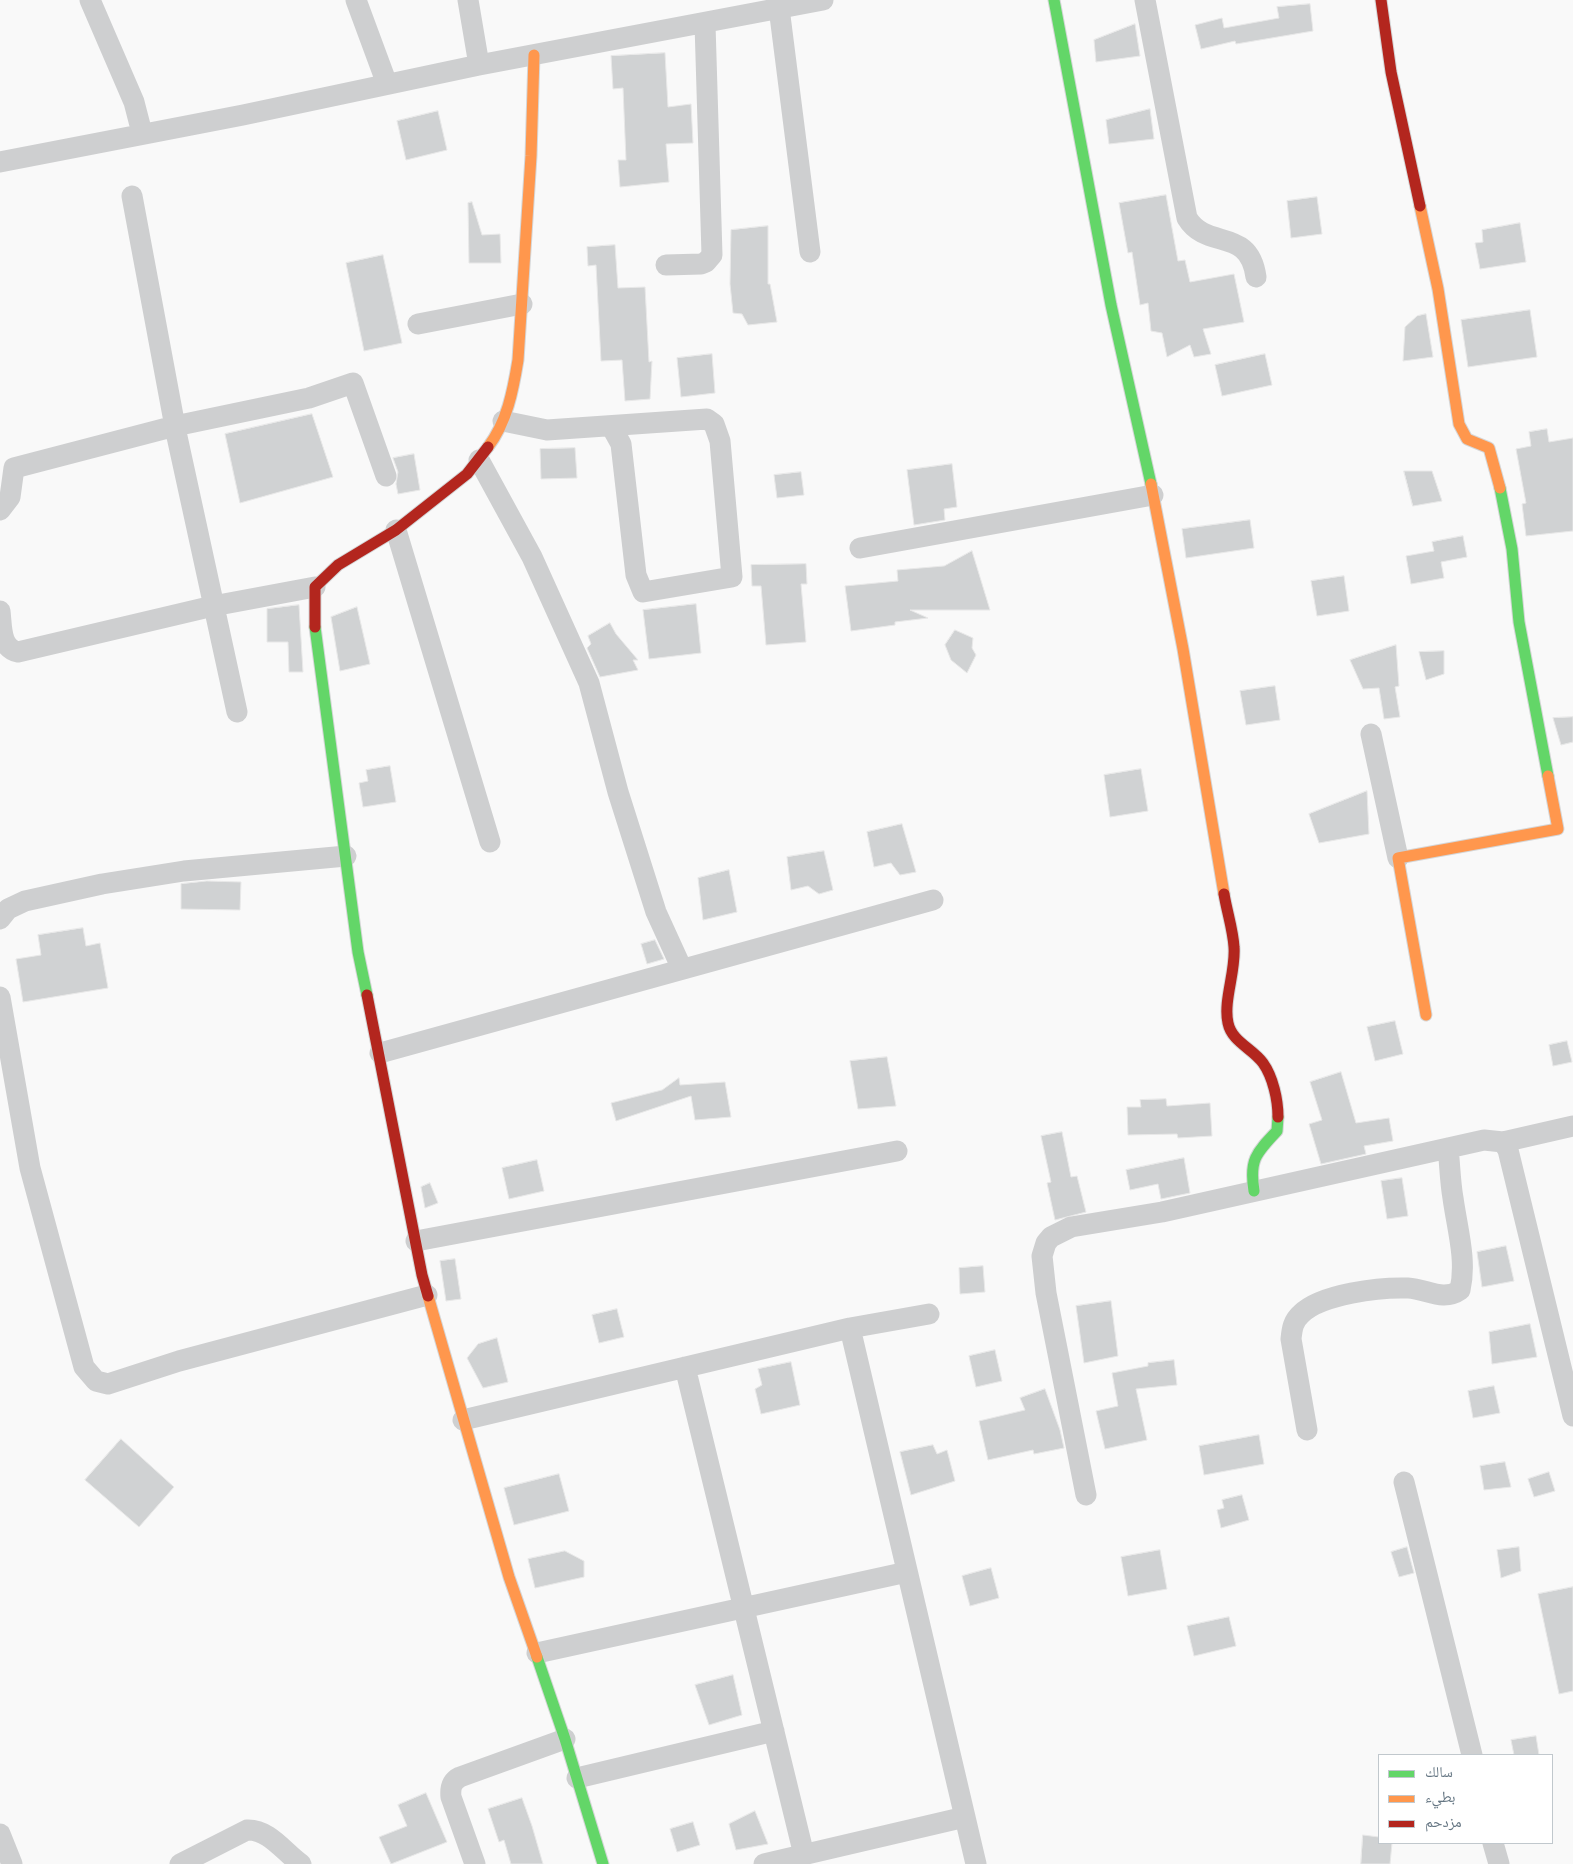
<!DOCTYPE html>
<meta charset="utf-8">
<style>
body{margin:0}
#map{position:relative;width:1573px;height:1864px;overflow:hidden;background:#f9f9f9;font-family:Lato,"Noto Naskh Arabic",sans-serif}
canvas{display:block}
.legend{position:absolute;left:1378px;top:1754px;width:175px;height:90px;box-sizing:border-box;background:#fff;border:1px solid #c1c8cd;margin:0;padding:6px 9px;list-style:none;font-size:15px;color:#657683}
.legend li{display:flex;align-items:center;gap:10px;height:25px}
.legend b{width:25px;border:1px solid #c1c8cd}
</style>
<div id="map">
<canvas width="1573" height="1864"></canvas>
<ul class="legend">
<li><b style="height:6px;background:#63d668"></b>سالك</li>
<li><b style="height:6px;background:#ff974d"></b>بطيء</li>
<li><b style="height:6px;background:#b3261e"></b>مزدحم</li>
</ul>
</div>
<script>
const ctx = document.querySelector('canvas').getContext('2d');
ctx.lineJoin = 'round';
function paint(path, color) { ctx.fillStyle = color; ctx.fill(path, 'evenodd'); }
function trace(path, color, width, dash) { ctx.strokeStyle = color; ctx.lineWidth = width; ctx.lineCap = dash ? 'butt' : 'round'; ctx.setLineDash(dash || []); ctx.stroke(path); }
const building = new Path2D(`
 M1310 4 1313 31 1236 44 1235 41 1201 49 1195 25 1222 18 1224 28 1279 18 1277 7Z
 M1135 24 1140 56 1096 62 1094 40Z
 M665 53 668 107 691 104 693 143 666 144 669 182 620 187 618 160H626L623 88 613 89 611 56Z
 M1150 109 1154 139 1109 144 1106 120Z
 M438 111 447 150 406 160 397 121Z
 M1166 195 1178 261 1185 260 1190 282 1234 274 1244 322 1203 329 1211 354 1194 357 1190 345 1167 357 1162 333 1151 331 1148 303 1140 305 1132 252 1128 253 1119 203Z
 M1317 197 1322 234 1291 238 1287 201Z
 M472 202 482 235 500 234 501 263H469L468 203Z
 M1520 223 1526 262 1480 269 1475 243 1483 242 1482 230Z
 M768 226V284H770L777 322 748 325 742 314 733 313 730 284 731 230Z
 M615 245 618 288 645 287 649 362 652 361 650 399 625 401 622 360 601 361 596 265 588 266 587 247Z
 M383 255 402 343 364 351 346 263Z
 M1530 310 1537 357 1468 367 1461 320Z
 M1426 314 1433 357 1403 361 1405 327 1417 316Z
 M712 354 715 393 681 397 677 358Z
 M1265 354 1272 385 1222 396 1215 365Z
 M312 414 333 477 240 503 225 434Z
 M1547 429 1549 442 1573 438V531L1526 536 1522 504 1526 503 1516 449 1531 446 1529 432Z
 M575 448 577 478 541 479 540 449Z
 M414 454 420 490 398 494 396 484 398 472 393 458Z
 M952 464 957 507 944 509 945 520 914 525 907 470Z
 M1404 471H1432L1442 501 1413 506Z
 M801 472 804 495 777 498 774 475Z
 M1250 520 1254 548 1186 558 1182 529Z
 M1463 536 1467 557 1441 562 1444 578 1411 584 1406 556 1434 551 1432 542Z
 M972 551 990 610H910L928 618 895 622V625L851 631 845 586 898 581 897 570 944 566Z
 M806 564 807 584H801L806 642 766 645 761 586H752L751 565Z
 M1344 576 1349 611 1317 616 1311 581Z
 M696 604 701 653 649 659 643 610Z
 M299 605 303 672H289L288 642H267V609Z
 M357 607 370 664 340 671 331 617Z
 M610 623 616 634 638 660H633L638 670 600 677 587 648 591 644 588 636Z
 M955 630 973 638 972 648 976 655 967 673 951 660 945 645Z
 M1396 645 1399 686 1395 687 1400 717 1384 719 1379 688 1363 689 1350 660Z
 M1444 651V674L1426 680 1419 652Z
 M1275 686 1280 720 1246 725 1240 691Z
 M1573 717V742L1561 745 1553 718Z
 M390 766 396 802 363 807 359 783 368 781 366 770Z
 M1141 769 1148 811 1110 817 1104 775Z
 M1367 791 1369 834 1319 843 1309 814Z
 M902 824 916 872 900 875 891 863 874 867 867 832Z
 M824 851 833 890 819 894 808 886 791 890 787 857Z
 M729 870 737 912 703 920 698 878Z
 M207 881 241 882 240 910 181 909V884Z
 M83 928 86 946 100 943 108 988 23 1002 16 959 41 955 38 935Z
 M655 940 664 959 647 964 641 944Z
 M1395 1021 1403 1054 1375 1061 1367 1027Z
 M1567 1041 1572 1062 1553 1066 1549 1045Z
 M887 1057 896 1106 858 1109 850 1061Z
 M1341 1072 1356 1123 1389 1118 1393 1141 1364 1146 1366 1154 1321 1164 1309 1124 1322 1120 1310 1082Z
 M679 1078 680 1085 725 1082 731 1117 695 1120 691 1096 616 1121 611 1103 662 1090Z
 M1166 1099 1167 1106 1210 1103 1212 1136 1178 1138 1177 1134 1128 1135 1127 1107H1141L1140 1100Z
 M1062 1132 1071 1177 1077 1176 1086 1212 1055 1220 1047 1183 1051 1182 1041 1136Z
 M1184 1158 1190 1193 1161 1199 1158 1184 1130 1190 1126 1170Z
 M537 1160 544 1191 509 1199 502 1168Z
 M1402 1178 1408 1216 1387 1219 1381 1181Z
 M430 1183 438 1203 425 1208 421 1187Z
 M1506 1246 1514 1281 1482 1287 1477 1252Z
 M455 1259 461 1299 446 1301 440 1261Z
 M983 1266 985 1292 960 1294 959 1268Z
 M1111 1301 1118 1356 1084 1363 1076 1306Z
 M617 1309 624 1337 599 1343 592 1315Z
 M1530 1324 1537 1357 1492 1364 1489 1332Z
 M497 1338 508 1382 483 1388 467 1358 478 1344Z
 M995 1350 1002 1381 976 1387 969 1356Z
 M1174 1360 1177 1385 1136 1389 1147 1440 1105 1449 1096 1411 1118 1406 1112 1373 1148 1366V1363Z
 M791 1362 800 1405 761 1414 755 1389 762 1385 758 1369Z
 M1494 1386 1500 1413 1473 1418 1468 1391Z
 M1045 1389 1060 1430 1064 1448 1034 1454 1033 1450 988 1460 979 1421 1025 1410 1020 1398Z
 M1259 1435 1264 1464 1204 1475 1199 1446Z
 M121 1439 174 1487 139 1527 85 1480Z
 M933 1445 937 1454 947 1450 955 1481 911 1495 900 1452Z
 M1505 1462 1511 1487 1484 1490 1480 1466Z
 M1549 1472 1555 1491 1534 1497 1528 1479Z
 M559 1474 569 1511 514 1525 504 1488Z
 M1242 1495 1249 1520 1221 1528 1217 1510 1224 1508 1222 1500Z
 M1407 1547 1414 1573 1399 1577 1391 1552Z
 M1519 1547 1521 1571 1501 1578 1497 1550Z
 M1160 1550 1167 1589 1128 1596 1121 1557Z
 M565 1551 584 1561V1577L535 1588 528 1559Z
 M991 1568 999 1598 970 1606 962 1576Z
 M1573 1587V1691L1559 1694 1538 1594Z
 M1229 1617 1236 1646 1194 1656 1187 1626Z
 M733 1675 742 1715 709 1725 695 1685Z
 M1536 1736 1539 1755H1514L1511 1740Z
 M426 1793 447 1842 391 1864 379 1837 407 1826 398 1805Z
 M522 1798 532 1826 543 1864H511L504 1840 499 1842 488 1809Z
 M755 1811 768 1844 736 1850 729 1824Z
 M693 1822 700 1845 677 1852 670 1829Z
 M1363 1835 1379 1837V1843H1392L1390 1864H1361Z`);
paint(building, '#d0d2d3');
trace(building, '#e8e8e8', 1);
const fast = new Path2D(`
 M1054 0 1111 305 1151 484
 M1500 488 1512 549 1519 622 1548 776
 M315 627 358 952 367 995
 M1254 1191C1249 1160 1256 1153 1277 1131L1278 1117
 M537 1657 565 1739 603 1864`);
const slow = new Path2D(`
 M1420 206 1438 289 1459 424 1467 439 1489 448 1500 488
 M488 447C507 422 513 391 518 360L531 156 534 55
 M1151 484 1183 649 1224 894
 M1426 1015 1398 858 1558 829 1548 776
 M428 1296 509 1577 537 1657`);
const jam = new Path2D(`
 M1381 0 1391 72 1420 206
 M315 627V587L338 565 396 530 467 474 488 447
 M1224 894C1227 912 1233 930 1234 947 1236 971 1223 1001 1228 1023 1232 1042 1252 1048 1263 1063 1273 1077 1278 1100 1278 1117
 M367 995 422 1275 428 1296`);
trace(fast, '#d5d6d7', 13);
trace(slow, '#d5d6d7', 13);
trace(jam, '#d5d6d7', 13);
trace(new Path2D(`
 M90 0 134 102 142 133
 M356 0 387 84
 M468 0 479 65
 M778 0 810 252
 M1145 0 1187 218C1207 251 1249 226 1256 277
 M0 162 243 115 479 65 823 0
 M132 196 176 432 237 712
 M666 265 701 264 706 262 712 255 705 24
 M418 324 522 304
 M503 421 547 430 707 419 714 424 720 441 732 577 643 592 636 575 621 444 611 426
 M479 460 532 557 589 683 618 792 656 912 682 969
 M0 510 10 497 14 468 175 426 309 398 353 383 386 476
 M396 530 490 842
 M860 548 1153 495
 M0 611C2 627 0 648 18 652L213 606 315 587
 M1371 734 1398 858
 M0 919 8 909 25 901 102 884 184 871 346 856
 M0 997 30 1168 84 1367 96 1381 108 1384 179 1361 427 1295
 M380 1053 933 900
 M1503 1142 1508 1150 1573 1416
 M416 1241 897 1151
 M850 1328 976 1864
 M685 1367 804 1855
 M463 1420 850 1328 929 1314
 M1307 1430 1291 1339C1292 1329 1293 1321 1301 1314 1321 1294 1380 1287 1408 1288 1427 1289 1443 1302 1460 1290 1467 1260 1457 1228 1453 1198 1450 1181 1450 1165 1448 1148
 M1404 1482 1472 1755
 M1086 1495 1046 1293 1042 1256 1046 1243 1051 1237 1071 1227 1162 1212 1484 1140 1503 1142 1573 1126
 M537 1653 907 1572
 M577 1778 774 1731
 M0 1834 12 1864
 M1493 1843 1499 1864
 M180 1864 247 1830C269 1829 284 1852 301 1864
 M475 1864 451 1797C450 1788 452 1781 460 1777L565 1739
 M764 1864 965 1817`), '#cecfd0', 21);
trace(fast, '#63d668', 11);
trace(slow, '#ff974d', 11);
trace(jam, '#b3261e', 11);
</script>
